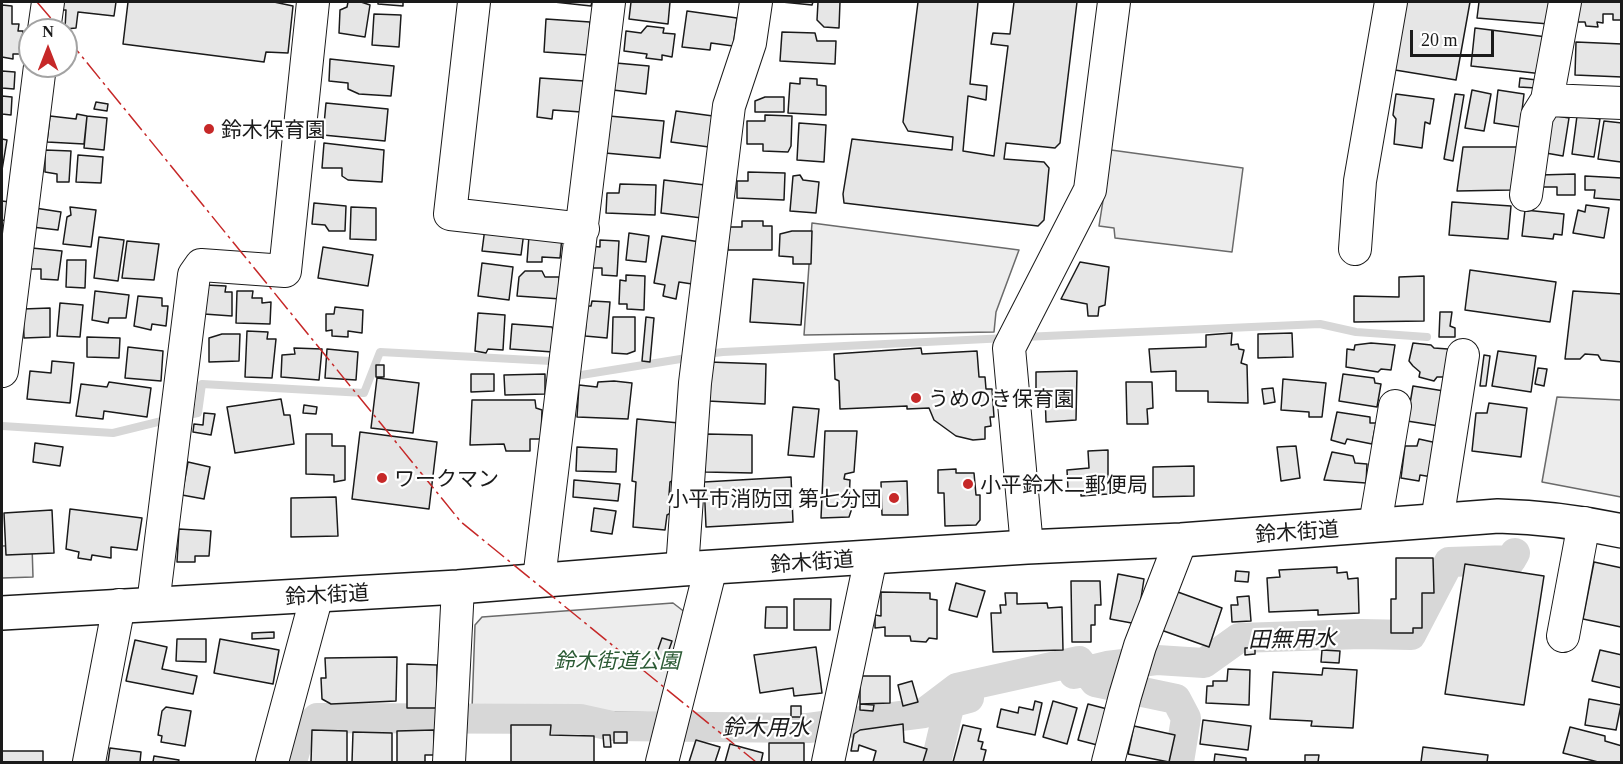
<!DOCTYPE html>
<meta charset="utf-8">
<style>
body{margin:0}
#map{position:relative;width:1623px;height:764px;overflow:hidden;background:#fff;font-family:Georgia,serif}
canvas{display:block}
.frame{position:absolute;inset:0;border:3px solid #1a1a1a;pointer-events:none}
.north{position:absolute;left:18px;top:18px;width:60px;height:60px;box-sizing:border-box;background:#fff;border:2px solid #a3a3a3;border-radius:50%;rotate:0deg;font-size:16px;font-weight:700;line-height:24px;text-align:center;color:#1a1a1a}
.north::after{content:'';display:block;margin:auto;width:21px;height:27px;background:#c62828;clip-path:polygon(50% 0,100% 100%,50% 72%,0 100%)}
.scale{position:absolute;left:1410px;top:30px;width:84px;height:27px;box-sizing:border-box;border:3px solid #1a1a1a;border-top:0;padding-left:8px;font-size:18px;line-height:21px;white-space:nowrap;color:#1a1a1a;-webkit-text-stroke:4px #fff;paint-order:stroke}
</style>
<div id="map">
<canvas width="1623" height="764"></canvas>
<div class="frame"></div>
<div class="north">N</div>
<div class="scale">20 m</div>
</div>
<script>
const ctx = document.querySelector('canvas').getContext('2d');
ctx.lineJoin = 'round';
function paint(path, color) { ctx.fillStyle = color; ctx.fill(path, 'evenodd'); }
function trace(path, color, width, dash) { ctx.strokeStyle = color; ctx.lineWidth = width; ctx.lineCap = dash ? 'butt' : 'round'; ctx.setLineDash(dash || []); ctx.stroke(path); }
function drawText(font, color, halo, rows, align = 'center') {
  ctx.font = font + ' Georgia,"Noto Sans JP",serif'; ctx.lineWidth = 4.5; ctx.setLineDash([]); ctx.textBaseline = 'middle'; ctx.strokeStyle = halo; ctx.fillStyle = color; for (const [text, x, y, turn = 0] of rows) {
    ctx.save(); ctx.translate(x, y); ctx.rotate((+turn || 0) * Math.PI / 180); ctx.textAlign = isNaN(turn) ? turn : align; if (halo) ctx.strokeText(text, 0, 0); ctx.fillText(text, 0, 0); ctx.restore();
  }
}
const built = new Path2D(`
 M1111 150 1243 168 1232 252 1115 238 1114 228 1099 226Z
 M812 223 1019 250 996 312 994 332 804 335Z
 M1557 397 1621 400V497L1542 482Z
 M32 545 33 577 2 578V546Z
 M673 603 686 613 659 713 472 709 475 625 482 617Z`);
paint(built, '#ededed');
trace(built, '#6a6a6a', 1.5);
trace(new Path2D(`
 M1023 337 1320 324 1356 332 1427 337
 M706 354 723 352 1007 338
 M570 373 575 376 693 357
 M183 416 198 413 202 384 364 393 380 352 551 361 559 366
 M2 426 113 433 170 419`), '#d7d7d7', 8);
trace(new Path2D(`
 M1074 674 1107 666 1157 660 1204 663 1239 638 1361 634 1411 635 1449 562 1511 560 1515 553
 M292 762 299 737 317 718 580 719 612 726 808 728 924 713 957 688 1079 661 1095 682 1176 699 1186 718 1179 762
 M936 762 950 703 969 698`), '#d7d7d7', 30);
const building = new Path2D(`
 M61 2H116L114 16 78 12 76 28 65 29 66 10H60Z
 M128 2H274L293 6 288 53 266 52 264 62 123 44Z
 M348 2H361L370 5 365 37 339 33 340 10 347 7Z
 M378 2H403V6L378 4Z
 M554 2H592L591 6Z
 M631 2H670L668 24 629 19Z
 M782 2H813L812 5Z
 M818 2H840L839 28 824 27 817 20Z
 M918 2H978L970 84 987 86 986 100 968 96 963 151 994 156 1008 46 991 44 993 33 1010 34 1014 2H1077L1060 143 1055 148 1006 143 1004 159 1044 162 1049 168 1044 220 1038 226 844 203 843 194 852 139 952 150 953 137 908 131 903 122Z
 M1406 2H1470L1456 80 1395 70Z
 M1479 2H1552L1549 24 1477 18Z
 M1576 2H1622V20H1613V14H1603V23L1597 22 1598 27 1586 26 1585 22H1576Z
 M2 5 12 6V24H19L18 31H23L20 54H13V59L2 57Z
 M687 11 737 18 733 46 711 43 710 50 682 47Z
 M374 14 401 15 399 47 372 45Z
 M546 19 590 22 588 55 544 52Z
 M647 26 664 28 663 33 675 34 672 57 662 55V60L646 58 647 54 624 51 626 31 641 33Z
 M1475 28 1547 37 1543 74 1471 66Z
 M782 32 815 33 817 41H836L835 64 780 61Z
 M1576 42 1622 44V77L1575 75Z
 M330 59 394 66 391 96 359 94 348 89V83L329 81Z
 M616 63 649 66 646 94 613 90Z
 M2 71 15 72 14 89 2 88Z
 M540 78 584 81 581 112 553 110 552 119 537 117Z
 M800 78 817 79V85L826 86V115L788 113 790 83 800 84Z
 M1520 78 1537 80 1536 88 1519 87Z
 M1472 90 1491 94 1484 131 1465 128Z
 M1498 90 1524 94 1520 127 1494 123Z
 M1396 94 1434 99 1430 124 1425 122 1422 148 1394 144 1396 119 1393 115Z
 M1455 94 1464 95 1453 161 1444 159Z
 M2 96 12 97 11 115 2 114Z
 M765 97H784V112H755V101Z
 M96 102 108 104 107 111 94 109Z
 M326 103 388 109 385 141 323 135Z
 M676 111 713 116 709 147 671 142Z
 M77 114 87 116 84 144 47 142 50 116 76 119Z
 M1546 114 1569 118 1563 156 1540 152Z
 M765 115 792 116 791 146 788 152 763 151V144H747V121H765Z
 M87 116 107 118 104 150 84 148Z
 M609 116 664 121 660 158 605 153Z
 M1577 116 1600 119 1594 157 1572 154Z
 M1604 121 1622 123 1621 162 1598 159Z
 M799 123 826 125 824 162 797 160Z
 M2 139 7 140 2 170Z
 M324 143 384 150 382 182 348 180 342 176V168H322Z
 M1463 147H1517L1511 190 1457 191Z
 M45 150 71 151 69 182H57V174L45 172Z
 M78 155 103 157 101 183 76 182Z
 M748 172 785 173 784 200 737 198V181H748Z
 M1575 174V195H1557V187H1540V175Z
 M800 175 803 180 819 182 816 213 790 211 793 176Z
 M1585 176 1622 178V200L1594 198 1595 190H1585Z
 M664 180 705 185 702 218 661 213Z
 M620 184 656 185 655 215 606 213 607 193H619Z
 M2 201 10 202 7 221 2 220Z
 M1452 202 1511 206 1508 239 1449 235Z
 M314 203 346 206 345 231H329L325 225 312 224Z
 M1586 205 1609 208 1604 238 1573 233 1578 210 1585 212Z
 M70 207 96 210 91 247 63 244 67 217 71 215Z
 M351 207 376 208V240L350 239Z
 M35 208 61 212 58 230 32 227Z
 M1525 210 1564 214 1562 235 1554 234 1553 239 1522 236Z
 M742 221H763V226H772V250H728V227H742Z
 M485 228 524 232 521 255 482 251Z
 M792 231H812L811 264H793V257L779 256 780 234Z
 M629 233 649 236 646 262 626 260Z
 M529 236 562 237 560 258 542 257V262H527Z
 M662 236 700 242 692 284 679 282 676 299 663 296 665 285 654 283Z
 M99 237 124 240 118 281 94 278Z
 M600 240 619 241 617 276 602 275V268H589L590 246 600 247Z
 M127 241 159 244 154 280 122 278Z
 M323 247 373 255 368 286 318 278Z
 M32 248 62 251 58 280 41 279V269H30Z
 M67 260H86L85 288 66 287Z
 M1080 262 1109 267 1105 305 1099 307 1098 316H1088L1087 304 1061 299Z
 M482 263 513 267 509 300 478 296Z
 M1470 270 1556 282 1550 322 1465 310Z
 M525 271H542L545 277H559L561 299 517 296 519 277Z
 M626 275 645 276 644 310 627 309V304H619L620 280 626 281Z
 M1424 276V321L1354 322V296L1399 297V277Z
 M753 279 804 283 801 325 750 322Z
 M206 285 226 286 225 292H232V316L204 314Z
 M95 291 129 295 126 318H109L108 323 92 320Z
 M237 291H253L252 298H262V303L271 302 270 324 236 323Z
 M1573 291 1622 294V362L1601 360 1598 355 1585 354 1580 359H1565Z
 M138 296 162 298V306H168L166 326 152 324 151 330 134 326Z
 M592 301 610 302 607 338 585 336 587 306H591Z
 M60 303 83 305 80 337 57 336Z
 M335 307 363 310 362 333 348 331V337L332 336V330L326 331V314H334Z
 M50 308V337L24 338 23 309Z
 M1440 312H1452L1450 326 1455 328V337H1439Z
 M478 313 505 315 503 350 488 349 486 353 475 351Z
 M613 317H635V351L627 354 612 353Z
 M646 317 654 318 650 362 642 361Z
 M512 324 552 327 555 335 553 352 510 349Z
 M247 331 268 332 267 339H276L272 378 245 377Z
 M1232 333 1231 345 1238 344 1239 349 1244 350 1241 363 1247 365 1248 403 1208 402V391H1176V371L1151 372 1149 349 1206 347V335Z
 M1292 333 1293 357 1258 358V334Z
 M222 334H240L239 361 209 362V338Z
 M87 337 120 338 119 358 87 357Z
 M1371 343 1395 345 1391 370 1381 369 1378 372 1346 367 1347 349 1354 350 1355 345Z
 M1413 343 1431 345 1434 348 1448 349 1445 377H1437L1434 381 1419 377 1420 372 1413 366 1409 361Z
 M128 347 163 351 161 381 125 378Z
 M294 348 322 349 319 380 281 377 282 355 295 354Z
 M921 348 922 354 977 351 979 377H985L986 389H992L994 417H990L991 426 985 427V439L973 440 956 436 934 420 929 408 907 409V406L840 409 839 381 835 379 834 354Z
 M327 349 358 352 356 380 325 378Z
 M1498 351 1536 356 1531 392 1492 386Z
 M1484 355 1490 356 1486 386H1480Z
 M52 361 74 363 70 403 27 399 30 371 51 373Z
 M709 362 766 364 765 404 708 401Z
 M376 365H384V377H376Z
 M1538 368 1547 369 1544 386 1535 384Z
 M1077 371 1076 420 1046 422 1045 392H1036V372Z
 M471 374H494V391L471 392Z
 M545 374V394L505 395 504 375Z
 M1343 374 1374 378 1375 383 1381 384 1377 407 1339 401Z
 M377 378 419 383 413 433 371 428Z
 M1283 379 1326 383 1322 417H1309V412L1281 410Z
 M614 381 632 383 628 419 577 417 579 385 597 387 598 382Z
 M109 382 151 388 147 417 104 411 103 419 76 416 81 384 107 387Z
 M1126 382H1152L1153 408 1147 409 1148 424H1127Z
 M1413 386 1444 391 1439 426 1407 421Z
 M1273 388 1275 402 1264 404 1262 389Z
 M281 399 284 415H290L294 444 235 453 227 407Z
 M472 400H535L536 408 542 410 541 439H530V451H506L504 444 470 445Z
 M1489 403 1527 408 1521 457 1472 451 1476 413H1487Z
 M304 405 317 407 316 414 303 413Z
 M793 407 819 409 814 457 788 455Z
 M1337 412 1370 417V423H1376L1372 444 1347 439 1345 444 1331 440Z
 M204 413 215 414 211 435 193 432 194 424 203 425Z
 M637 419 679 423 674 480 670 482 669 495 673 498 671 513 667 515 665 530 633 527 636 482 632 481Z
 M825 431H857L854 472 845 474 844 479 850 480 849 501 853 505 849 517 821 518Z
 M360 432 437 442 429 509 352 499Z
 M306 434H332V446H345V480L334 482V475L306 474Z
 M706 434 752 435V473L705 472Z
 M1419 439 1437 443 1432 477 1420 475 1419 481 1401 478 1405 446H1417Z
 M35 443 63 447 60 466 33 462Z
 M1296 446 1300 478 1281 481 1277 447Z
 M577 447 617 449 616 472 576 471Z
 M1108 450V494L1081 496V489H1068L1067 470 1089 468 1088 451Z
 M1332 452 1353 456 1355 463 1367 464 1366 483 1324 480Z
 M188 462 210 467 204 499 182 495Z
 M1194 466V496L1153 497V467Z
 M956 469V473H974L976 495H980V520L976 525 945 526 944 493H938V470Z
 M791 477 793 522 706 527 704 482Z
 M574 480 620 484 618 501 573 497Z
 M907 481 908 515H882L881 482Z
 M336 497 338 536 291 537V498Z
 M594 508 616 511 612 534 591 531Z
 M70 509 142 518 137 550 111 547V558L92 555 91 560 78 558 79 552 66 549Z
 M52 510 54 553 6 555 4 513Z
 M179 529 211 531 209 556H195V562H177Z
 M1396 558H1433L1434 593H1422V628H1413V633H1391V599H1396Z
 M1594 562 1622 568 1621 627 1583 619Z
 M1465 564 1544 576 1524 705 1445 694Z
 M1337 567V573L1347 572 1348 579 1358 578 1359 613 1318 615V610L1269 612 1267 578 1280 577 1279 570Z
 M1236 571 1249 572 1248 582 1235 581Z
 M1118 574 1144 579 1137 624 1110 619Z
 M1071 581H1100L1101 605H1095V625H1091V642H1072Z
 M956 583 985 591 977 617 949 610Z
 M1175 591 1222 608 1209 647 1161 630Z
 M881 592 930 593V599L937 600V639L929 638 926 642 911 641 910 636H885V627L875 628V615L881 616Z
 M1005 593H1017V604L1047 603 1048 608 1062 607 1063 650 993 652 991 613H1001L1000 605H1006Z
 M1249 596 1251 621 1232 622 1231 605H1238L1237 597Z
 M794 599H831L830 630H794Z
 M766 607H787V628H765Z
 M274 632V638L252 639V633Z
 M662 638 672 641 665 661 655 658Z
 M177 639H206V662L176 661Z
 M220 639 279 650 273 684 214 673Z
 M135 640 167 647 162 669 197 676 193 694 126 681Z
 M816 647 822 693 794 696 793 688 760 693 754 655Z
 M1245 648H1255V654L1245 655Z
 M1322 650 1340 651 1339 663 1321 662Z
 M1600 650 1622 655V688L1592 681Z
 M397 657 396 701 331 704 322 699 321 678H326L325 658Z
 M407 664 437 665V708H407Z
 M1323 668 1357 670 1353 728 1311 726 1312 721 1270 719 1273 672 1322 675Z
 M1228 669 1250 670 1249 705 1206 703 1207 686H1213V681H1227Z
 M860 676H890V703L860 704Z
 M912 681 918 702 903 706 898 685Z
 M1589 699 1621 705 1616 730 1585 725Z
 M1035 701 1042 703 1035 735 997 727 1001 709 1018 713 1019 707 1033 710Z
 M1053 701 1077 708 1067 744 1043 737Z
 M860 704 874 705 873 711 860 710Z
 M1088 704 1111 710 1101 746 1078 740Z
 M791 706H801V717H791Z
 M166 707 191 711 185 746 161 742 162 736 158 735 162 711Z
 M1203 720 1251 726 1248 750 1200 744Z
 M903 724 904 742 927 749 923 762H873L876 751 859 745 858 751H851L854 734 860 730Z
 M511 725H551L550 735 594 736V762H511Z
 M963 725 981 729 978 741 983 742 981 749 986 750 983 762H953Z
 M1134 726 1175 735 1169 762 1128 754Z
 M1570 727 1605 736V741L1622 746V762H1598L1563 753Z
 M312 730 347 731V762H311Z
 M434 730V755H425V762H397V731Z
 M353 732 392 733V762H352Z
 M614 732H627V743H614Z
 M603 735H610L611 747H604Z
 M696 740 720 747 715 762H689Z
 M769 743H804V762H769Z
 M730 744 763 753 761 762H725Z
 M1423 747 1488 755 1487 762H1421Z
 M110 748 141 752 140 762H108Z
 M2 751H43V762H2Z
 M1215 754 1246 758V762H1214Z
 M1305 755H1319L1318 762H1305Z
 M154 756 179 760 178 762H153Z`);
paint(building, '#e6e6e6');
trace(building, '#1a1a1a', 1.5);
const minor = new Path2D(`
 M474 2 450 214 583 229
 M1565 2 1547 100 1622 103
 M44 30 48 2
 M1526 195 1537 116 1547 100
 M1355 249 1360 181 1391 2
 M2 371 40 66
 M1437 521 1463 355
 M1375 525 1395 406
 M1027 547 1009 348 1090 190 1114 2
 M682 569 695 383 729 106 750 43 756 2
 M539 579 609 2
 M153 604 194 275 201 265 285 271 313 2
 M1563 636 1584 523
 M89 762 119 605
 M272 762 317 595
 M449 762 458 587
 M662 762 711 567
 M828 762 871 557
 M1108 762 1125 696 1140 646 1181 540`);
const major = new Path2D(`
 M2 613 458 587 682 569 1027 547 1181 540 1498 516C1540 517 1580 522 1622 531`);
trace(minor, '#1a1a1a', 34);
trace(major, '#1a1a1a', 36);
trace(minor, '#fff', 32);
trace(major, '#fff', 33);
trace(new Path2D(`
 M37 2 61 30
 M66 37 461 522 756 762`), '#c62828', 1.5, [21, 4.5, 3, 4.5]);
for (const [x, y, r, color] of [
 [209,129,6,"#c62828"],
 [916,398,6,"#c62828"],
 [382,478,6,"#c62828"],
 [968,484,6,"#c62828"],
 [894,498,6,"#c62828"]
]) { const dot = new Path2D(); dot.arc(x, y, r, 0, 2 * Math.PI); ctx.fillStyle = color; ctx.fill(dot); trace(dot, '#fff', 2); }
drawText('21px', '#1a1a1a', '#fff', [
 ["鈴木保育園",221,129],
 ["うめのき保育園",928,398],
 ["ワークマン",394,478],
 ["小平鈴木二郵便局",980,484],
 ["小平市消防団 第七分団",882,498,"right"]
], 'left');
drawText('21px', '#1a1a1a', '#fff', [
 ["鈴木街道",1297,531,-4],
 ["鈴木街道",812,561,-4],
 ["鈴木街道",327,594,-3]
]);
drawText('italic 21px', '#2b5a34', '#fff', [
 ["鈴木街道公園",617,660]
]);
drawText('italic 22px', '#1a1a1a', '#fff', [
 ["田無用水",1292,638,-1],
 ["鈴木用水",766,727]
]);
</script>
